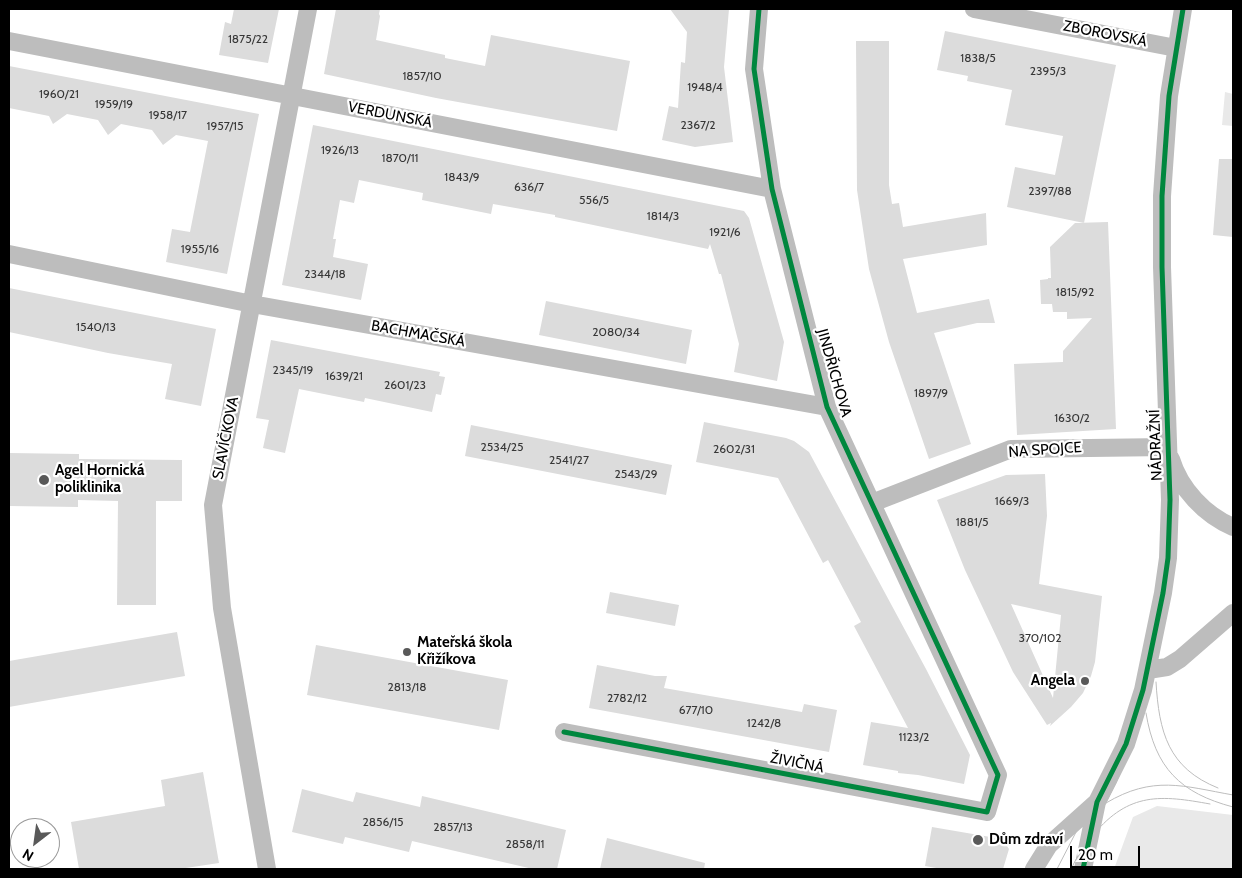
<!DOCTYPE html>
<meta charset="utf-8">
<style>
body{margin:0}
#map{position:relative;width:1242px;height:878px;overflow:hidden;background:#fff;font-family:Cabin,sans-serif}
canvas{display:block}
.frame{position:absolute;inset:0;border:10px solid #000;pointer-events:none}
.north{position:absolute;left:10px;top:818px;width:50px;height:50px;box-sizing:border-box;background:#fff;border:1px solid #999;border-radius:50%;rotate:210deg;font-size:14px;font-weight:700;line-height:20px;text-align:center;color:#000}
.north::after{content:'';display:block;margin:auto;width:18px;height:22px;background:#595959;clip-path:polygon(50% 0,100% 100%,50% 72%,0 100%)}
.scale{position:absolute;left:1070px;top:846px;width:70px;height:22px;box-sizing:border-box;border:2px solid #000;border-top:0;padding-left:6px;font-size:15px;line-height:18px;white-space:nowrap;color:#000;-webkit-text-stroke:4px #fff;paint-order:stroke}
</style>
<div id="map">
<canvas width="1242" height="878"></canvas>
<div class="frame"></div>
<div class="north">N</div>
<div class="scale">20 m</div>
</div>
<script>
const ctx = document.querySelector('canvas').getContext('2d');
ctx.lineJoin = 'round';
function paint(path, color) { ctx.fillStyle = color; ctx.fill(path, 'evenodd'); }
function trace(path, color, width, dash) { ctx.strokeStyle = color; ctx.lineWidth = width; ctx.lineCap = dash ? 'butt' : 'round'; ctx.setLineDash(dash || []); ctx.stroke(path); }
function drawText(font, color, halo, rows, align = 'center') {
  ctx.font = font + ' Cabin,sans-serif'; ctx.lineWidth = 4.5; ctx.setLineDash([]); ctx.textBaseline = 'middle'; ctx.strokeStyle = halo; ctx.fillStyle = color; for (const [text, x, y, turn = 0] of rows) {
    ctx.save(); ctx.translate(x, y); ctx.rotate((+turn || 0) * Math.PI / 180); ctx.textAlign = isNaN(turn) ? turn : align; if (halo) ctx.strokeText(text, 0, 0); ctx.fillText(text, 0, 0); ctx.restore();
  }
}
paint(new Path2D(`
 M1225 92 1233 94V126L1222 125Z
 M1157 806 1233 815V869H1114L1133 817Z`), '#e9e9e9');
paint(new Path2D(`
 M234 9H279L268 63 219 55 225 22 231 24Z
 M336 9H380L379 14 380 16 376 40 445 55V58L485 66 491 35 630 61 617 131 436 98 324 74Z
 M670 9H729L724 67 733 142 695 147 662 140 669 106 678 108 681 62 685 63 687 32Z
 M945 31 1116 65 1084 223 1007 207 1015 167 1055 175 1063 136 1005 125 1012 90 967 81 968 76 937 70Z
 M856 41H889V185L892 204 899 203 903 227 986 213 987 245 903 259 917 313 989 299 995 323H977L934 333 971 444 929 459 889 342 869 269 857 190Z
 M9 66 259 114 227 274 166 262 172 229 190 232 208 141 176 135 163 145 152 130 121 124 108 135 98 120 67 114 53 124 49 116 9 108Z
 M313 125 744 211 749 218 784 342 777 381 734 372 739 344 721 274H719L710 244 708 249 555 217V215L493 204 491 214 422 200 423 193 359 180 354 203 340 200 333 239H336L333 257 368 264 361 300 282 285Z
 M1219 159H1233V237L1213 235Z
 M1108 222 1116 429 1017 435 1014 364 1063 362V351L1092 318 1067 319V312H1053L1052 304H1041L1040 280 1048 279V278H1051L1050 247 1075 223Z
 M9 288 216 329 201 406 165 399 172 364 108 353 9 332Z
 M546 301 692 330 686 364 539 335Z
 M271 340 440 372 439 376 445 377 441 395 436 394 432 412 365 398 364 402 299 389 285 453 263 448 269 420 256 418Z
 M704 422 786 438 794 441 809 452 926 669 970 755 964 784 918 775 898 773V771L863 765 871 722 908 728 854 626 861 622 828 560 823 563 778 478 696 462Z
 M471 425 672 465 666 495 465 456Z
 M9 453 79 454V459L182 460V501H156V605H117L118 501 78 500V507L9 506Z
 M1045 474 1047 516 1039 584 1102 596 1095 662 1091 676 1083 693 1071 707 1050 726 1051 723 1047 725 1013 672 965 570 937 500 1006 475ZM1011 604 1061 615 1053 698Z
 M610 592 679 605 675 626 606 613Z
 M177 632 185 676 9 707V661Z
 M316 645 508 680 499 730 307 695Z
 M597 665 655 676H667L664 688 802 712 804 704 837 710 829 752 589 708Z
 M203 772 219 863 179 869H79L71 822 165 806 161 780Z
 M302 789 353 802 356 792 420 807 422 796 566 830 557 869H533L412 841 409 852 345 837 343 844 292 832Z
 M932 827 1002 839 1009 849 1003 869H942L925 866Z
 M607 838 705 863 704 869H600Z`), '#dcdcdc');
trace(new Path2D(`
 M974 9 1176 48
 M9 41 772 189
 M9 254 252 304 827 407
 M1171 459C1180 489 1205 515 1233 527
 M872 503 1011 449 1168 447
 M1148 670 1167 667 1180 659 1233 613
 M564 732 987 812 998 775 827 407 772 189 754 69 759 9
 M267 869 222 608 213 505 308 9
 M1034 869 1049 845 1097 802
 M1083 869 1097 802 1126 744 1143 690 1163 593 1168 558 1170 500 1162 267V196L1169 96 1183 9`), '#bdbdbd', 18);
trace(new Path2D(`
 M1156 682C1159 732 1168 768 1218 788
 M1146 713C1155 768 1180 793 1233 807
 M1106 803C1153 775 1183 786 1233 795
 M1094 834C1129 792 1161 795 1210 804
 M1057 869 1108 770 1126 727 1132 709 1146 646 1162 557 1164 519 1157 304V196L1164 95 1178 9
 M1071 869 1116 783 1138 731 1150 691 1175 559 1177 501 1167 267V196L1174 96 1188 9`), '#bdbdbd', 1);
trace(new Path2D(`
 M564 732 987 812 998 775 827 407 772 189 754 69 759 9
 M1083 869 1097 802 1126 744 1143 690 1163 593 1168 558 1170 500 1162 267V196L1169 96 1183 9`), '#00873e', 5);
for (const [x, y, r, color] of [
 [44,480,6,"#595959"],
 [407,652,5,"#595959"],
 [1085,681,5,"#595959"],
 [978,840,6,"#595959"]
]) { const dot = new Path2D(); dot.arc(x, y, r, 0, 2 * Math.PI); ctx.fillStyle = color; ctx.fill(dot); trace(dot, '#fff', 2); }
drawText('12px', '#373737', null, [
 ["1875/22",248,39],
 ["1838/5",978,58],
 ["2395/3",1048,71],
 ["1857/10",422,76],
 ["1948/4",705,87],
 ["1960/21",59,94],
 ["1959/19",114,104],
 ["1958/17",168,115],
 ["2367/2",698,125],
 ["1957/15",225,126],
 ["1926/13",340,150],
 ["1870/11",400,158],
 ["1843/9",462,177],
 ["636/7",529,187],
 ["2397/88",1050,191],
 ["556/5",594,200],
 ["1814/3",663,216],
 ["1921/6",725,232],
 ["1955/16",200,249],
 ["2344/18",325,274],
 ["1815/92",1075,292],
 ["1540/13",96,327],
 ["2080/34",616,332],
 ["2345/19",293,370],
 ["1639/21",344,376],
 ["2601/23",405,385],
 ["1897/9",931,393],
 ["1630/2",1072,418],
 ["2534/25",502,447],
 ["2602/31",734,449],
 ["2541/27",569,460],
 ["2543/29",636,474],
 ["1669/3",1012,501],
 ["1881/5",972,522],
 ["370/102",1040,638],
 ["2813/18",407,687],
 ["2782/12",627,698],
 ["677/10",696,710],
 ["1242/8",764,723],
 ["1123/2",914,737],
 ["2856/15",383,822],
 ["2857/13",453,827],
 ["2858/11",525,844]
]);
drawText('15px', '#000', '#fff', [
 ["ZBOROVSKÁ",1105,34,11],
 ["VERDUNSKÁ",390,115,11],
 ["BACHMAČSKÁ",418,334,10],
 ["JINDŘICHOVA",834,373,74],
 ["SLAVÍČKOVA",226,438,-79],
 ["NÁDRAŽNÍ",1156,445,-92],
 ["NA SPOJCE",1045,450,-4],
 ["ŽIVIČNÁ",797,763,11]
]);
drawText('bold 15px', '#000', '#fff', [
 ["Agel Hornická",55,471],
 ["poliklinika",55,488],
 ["Mateřská škola",417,643],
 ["Křižíkova",417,660],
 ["Angela",1075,681,"right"],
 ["Dům zdraví",989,840]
], 'left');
</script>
